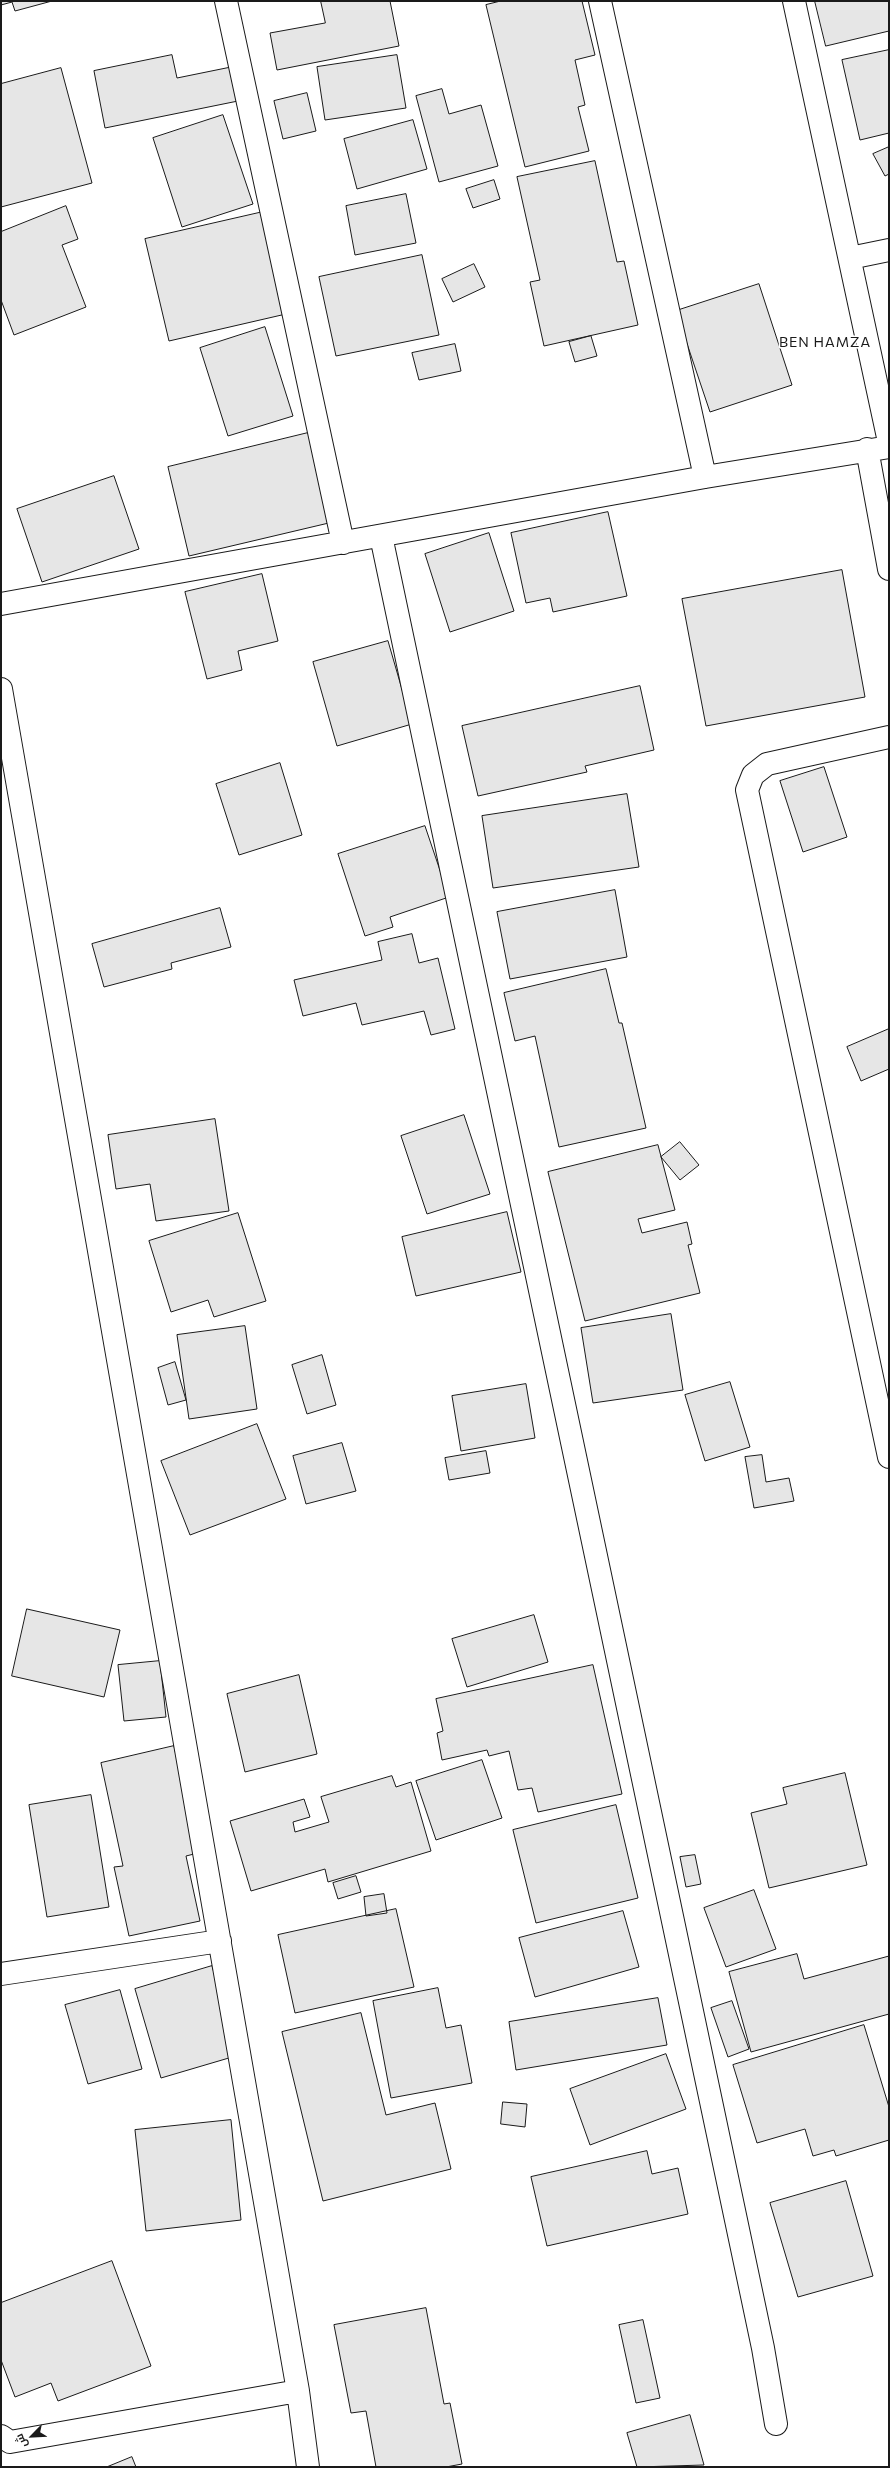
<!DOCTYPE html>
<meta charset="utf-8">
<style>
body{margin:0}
#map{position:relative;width:890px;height:2468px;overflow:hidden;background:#fff;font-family:Commissioner,Cairo,sans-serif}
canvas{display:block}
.frame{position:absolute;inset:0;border:2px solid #1a1a1a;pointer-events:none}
.north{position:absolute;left:12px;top:2416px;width:40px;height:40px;-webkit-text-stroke:3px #fff;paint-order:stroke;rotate:246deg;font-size:11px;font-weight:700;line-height:16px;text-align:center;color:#1a1a1a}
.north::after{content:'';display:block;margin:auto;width:14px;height:18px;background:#1a1a1a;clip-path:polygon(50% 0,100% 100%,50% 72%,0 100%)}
</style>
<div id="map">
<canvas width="890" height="2468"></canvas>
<div class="frame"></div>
<div class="north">ش</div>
</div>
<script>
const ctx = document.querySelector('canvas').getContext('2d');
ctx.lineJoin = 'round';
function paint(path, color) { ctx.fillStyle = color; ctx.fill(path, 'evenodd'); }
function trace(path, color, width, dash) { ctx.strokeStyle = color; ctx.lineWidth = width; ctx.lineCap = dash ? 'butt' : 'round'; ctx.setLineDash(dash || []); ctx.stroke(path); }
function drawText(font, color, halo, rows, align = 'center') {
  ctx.font = font + ' Commissioner,sans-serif'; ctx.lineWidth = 3; ctx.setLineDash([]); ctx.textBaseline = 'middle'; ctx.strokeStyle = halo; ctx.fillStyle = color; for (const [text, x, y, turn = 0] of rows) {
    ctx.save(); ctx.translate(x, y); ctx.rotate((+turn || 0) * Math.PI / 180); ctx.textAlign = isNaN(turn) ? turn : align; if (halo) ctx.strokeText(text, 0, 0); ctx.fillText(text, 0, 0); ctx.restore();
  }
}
const building = new Path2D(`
 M1 1H52L15 11 12 2 1 5Z
 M321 1H390L399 46 277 70 270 33 325 23Z
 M501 1H582L595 55 575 60 585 105 578 107 589 151 525 167 486 5Z
 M815 1H889V31L826 46Z
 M889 50V133L860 140 842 60Z
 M172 55 177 78 231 67 238 101 105 128 94 71Z
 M397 55 406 108 325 120 317 67Z
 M61 68 92 183 1 207V84Z
 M442 89 449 114 481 105 498 166 439 182 416 96Z
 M307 93 316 131 283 139 274 101Z
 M223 115 253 204 182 227 153 138Z
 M413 120 427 169 357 189 344 139Z
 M889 147V174L885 176 873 154Z
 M595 161 617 262 624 261 638 325 544 346 530 282 540 280 517 177Z
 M494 180 500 199 473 208 466 189Z
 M406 194 416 243 355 255 346 206Z
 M66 206 78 239 62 245 86 307 14 335 1 300V232Z
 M263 212 286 314 169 341 145 239Z
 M422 255 439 335 336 356 319 277Z
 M474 264 485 287 453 302 442 279Z
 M759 284 792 385 710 412 676 311Z
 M265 327 293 416 228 436 200 348Z
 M591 336 597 356 575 362 569 342Z
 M455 344 461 371 419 380 412 353Z
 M312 432 333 522 189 556 168 467Z
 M114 476 139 549 42 582 17 509Z
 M608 512 627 596 553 612 550 598 526 603 511 533Z
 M489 533 514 611 450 632 425 554Z
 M842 570 865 697 706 726 682 599Z
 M262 574 278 641 238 651 242 670 207 679 185 592Z
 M388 641 412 724 337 746 313 662Z
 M640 686 654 750 585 766 587 772 478 796 462 726Z
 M280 763 302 835 239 855 216 784Z
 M824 767 847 837 803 852 780 781Z
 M627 794 639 867 493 888 482 816Z
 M425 826 449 897 390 917 393 927 365 936 338 854Z
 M615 890 627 957 510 979 497 912Z
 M220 908 231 947 171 963 172 969 104 987 92 944Z
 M412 934 419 963 438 958 455 1029 431 1035 424 1011 362 1025 356 1003 303 1016 294 980 382 960 378 942Z
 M606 969 619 1023H622L646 1128 559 1147 535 1036 515 1041 504 993Z
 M889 1029V1069L861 1081 847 1047Z
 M464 1115 490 1194 427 1214 401 1136Z
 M215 1119 229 1211 156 1221 150 1184 116 1189 108 1135Z
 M680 1142 699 1165 680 1180 661 1157Z
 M658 1145 675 1210 638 1219 642 1233 687 1222 692 1244 688 1245 700 1293 585 1321 548 1172Z
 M507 1212 521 1272 416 1296 402 1237Z
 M238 1213 266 1301 214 1317 208 1300 171 1312 149 1241Z
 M671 1314 683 1390 593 1403 581 1328Z
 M245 1326 257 1409 189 1419 177 1335Z
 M322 1355 336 1405 307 1414 292 1365Z
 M175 1362 186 1400 168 1405 158 1368Z
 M730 1382 750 1447 705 1461 685 1395Z
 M526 1384 535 1438 461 1451 452 1396Z
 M257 1424 286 1499 190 1535 161 1461Z
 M342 1443 356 1491 306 1504 293 1456Z
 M486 1451 490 1473 449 1480 445 1458Z
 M762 1455 766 1482 789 1478 794 1501 754 1508 745 1457Z
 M27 1609 120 1630 104 1697 12 1676Z
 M534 1615 548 1662 467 1687 452 1639Z
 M160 1661 166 1717 124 1721 118 1665Z
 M593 1665 622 1794 538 1812 532 1788 518 1790 509 1751 489 1756 487 1750 442 1760 437 1733 443 1731 436 1699Z
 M299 1675 317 1754 245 1772 227 1694Z
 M174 1746 198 1853 186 1856 200 1921 129 1936 114 1867 123 1866 101 1763Z
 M482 1760 502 1818 436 1840 416 1781Z
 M845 1773 867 1865 769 1888 751 1813 787 1804 783 1788Z
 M392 1776 396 1787 411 1782 431 1851 328 1882 325 1869 251 1891 230 1821 304 1799 310 1817 293 1822 295 1832 329 1822 321 1797Z
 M91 1795 109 1907 47 1917 29 1805Z
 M616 1805 638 1898 536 1923 513 1830Z
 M695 1855 701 1884 686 1887 680 1857Z
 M356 1876 361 1892 338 1899 333 1883Z
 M754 1890 776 1949 726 1967 704 1908Z
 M384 1894 387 1913 366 1916 364 1897Z
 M396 1909 414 1987 295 2013 278 1935Z
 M623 1911 639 1967 535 1997 519 1938Z
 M797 1954 804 1979 889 1956V2014L751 2052 729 1972Z
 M212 1966 239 2055 161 2078 135 1989Z
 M438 1988 446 2028 461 2025 472 2083 391 2098 373 2001Z
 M120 1990 142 2069 88 2084 65 2005Z
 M658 1998 667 2045 516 2070 509 2022Z
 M732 2001 749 2049 728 2057 711 2008Z
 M361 2013 386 2115 435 2103 451 2169 323 2201 282 2032Z
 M864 2025 889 2107V2140L836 2156 834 2150 813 2156 805 2129 757 2143 733 2065Z
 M666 2054 686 2109 590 2145 570 2089Z
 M503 2102 527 2104 525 2127 501 2124Z
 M231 2120 241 2220 146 2231 135 2130Z
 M647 2151 652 2174 678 2168 688 2214 547 2246 531 2177Z
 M846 2181 873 2276 798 2297 770 2203Z
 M112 2261 151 2366 58 2401 51 2383 15 2397 1 2360V2303Z
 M426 2308 444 2404 450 2403 462 2464 446 2467H376L366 2411 351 2413 334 2325Z
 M643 2320 660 2398 636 2403 619 2325Z
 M690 2415 704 2465 637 2467 627 2433Z
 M132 2457 136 2467H107Z`);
paint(building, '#e6e6e6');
trace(building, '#1a1a1a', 1);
const street = new Path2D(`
 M226 1 343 543
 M600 1 705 477
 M794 1 889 442
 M850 258 889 250
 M867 449 889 569
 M381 536 763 2348 776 2424
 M1 604 705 477 889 447
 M1 689 298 2391 308 2467
 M889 737 767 764 753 775 747 790 889 1457
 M1 1974 220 1941
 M1 2436 10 2442 298 2391`);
trace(street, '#1a1a1a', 24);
trace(street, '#fff', 22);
ctx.letterSpacing = '1px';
drawText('14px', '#1a1a1a', '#fff', [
 ["BEN HAMZA",825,342]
]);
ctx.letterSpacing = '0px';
</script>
